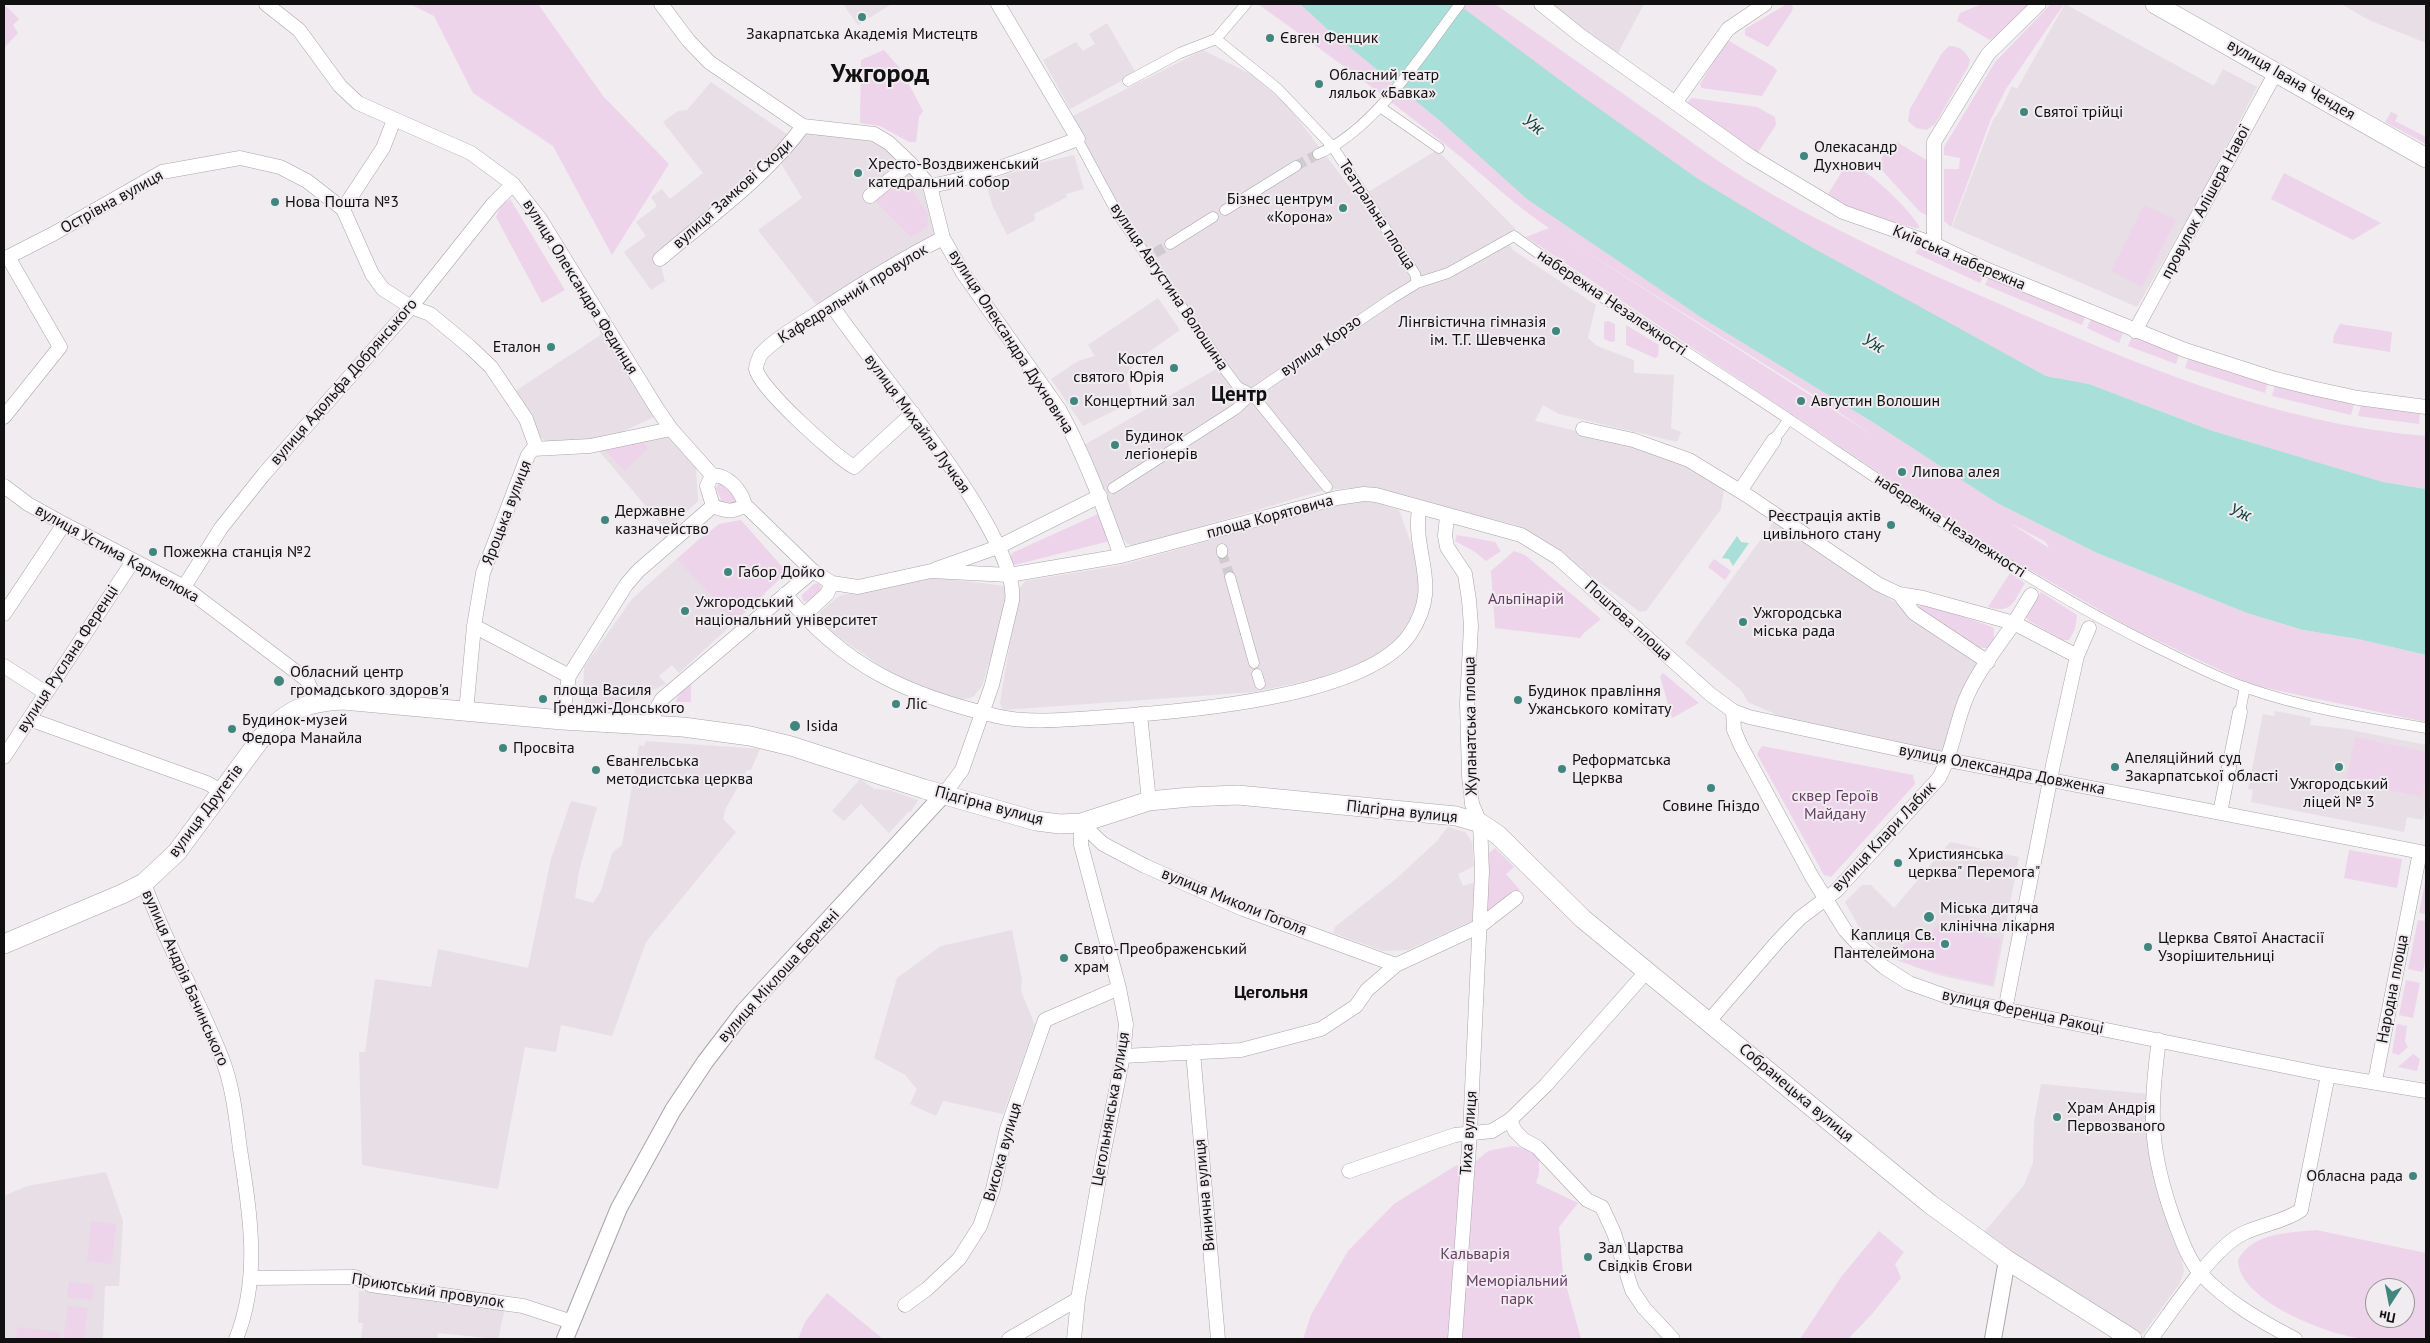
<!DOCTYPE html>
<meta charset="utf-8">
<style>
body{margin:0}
#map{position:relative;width:2430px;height:1343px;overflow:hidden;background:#f0ecef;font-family:"PT Sans",sans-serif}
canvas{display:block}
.frame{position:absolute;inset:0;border:5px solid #121112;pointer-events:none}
.north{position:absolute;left:2365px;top:1278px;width:50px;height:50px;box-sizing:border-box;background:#f0ecef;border:1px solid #979497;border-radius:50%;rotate:191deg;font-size:14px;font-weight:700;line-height:20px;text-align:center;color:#121112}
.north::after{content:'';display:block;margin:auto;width:18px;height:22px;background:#40867f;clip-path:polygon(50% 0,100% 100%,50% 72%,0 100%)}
</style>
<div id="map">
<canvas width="2430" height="1343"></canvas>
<div class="frame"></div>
<div class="north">Пн</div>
</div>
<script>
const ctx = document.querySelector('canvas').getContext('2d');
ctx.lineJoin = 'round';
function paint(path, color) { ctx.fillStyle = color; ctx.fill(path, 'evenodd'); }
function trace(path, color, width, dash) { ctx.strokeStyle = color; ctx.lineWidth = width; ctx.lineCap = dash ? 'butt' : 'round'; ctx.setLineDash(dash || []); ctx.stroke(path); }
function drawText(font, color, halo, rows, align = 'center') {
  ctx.font = font + ' "PT Sans",sans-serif'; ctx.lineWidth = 4; ctx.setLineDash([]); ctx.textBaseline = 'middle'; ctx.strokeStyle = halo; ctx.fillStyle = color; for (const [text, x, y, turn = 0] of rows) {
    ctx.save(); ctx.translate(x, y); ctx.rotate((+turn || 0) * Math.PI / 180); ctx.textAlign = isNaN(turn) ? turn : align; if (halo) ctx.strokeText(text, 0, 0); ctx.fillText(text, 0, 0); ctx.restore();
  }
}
paint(new Path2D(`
 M843 4H889L890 5 858 25Z
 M1549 4H1644L1616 57Z
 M2065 4 2214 86 2223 69 2257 87 2205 188 2137 307 1952 227 1993 120 2001 109 2012 86 2017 89Z
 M2341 4H2426V43L2369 20Z
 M1107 23 1136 73 1070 109 1043 60 1076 42 1083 51 1095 44 1089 34Z
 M1203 50 1252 75 1287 105 1356 195 1370 191 1437 150 1516 229 1505 237 1513 250 1596 305 1588 338 1597 346 1634 360V373L1674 375 1671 428 1681 432 1677 442 1559 414 1543 405 1535 421 1613 440 1695 468 1724 489 1721 509 1646 611 1640 612 1532 533 1516 525 1364 487 1324 490 1136 546 1128 544 1121 536 1084 445 1225 364 1129 227 1069 118Z
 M711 82 791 137 659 260 665 281 651 290 624 252 646 236 636 222 657 206 651 197 662 189 670 199 703 173 663 122 678 111 687 110Z
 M803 130 879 141 902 160 922 188 932 209 938 236 818 307 758 230 802 198 779 160Z
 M1074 155 1084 189 1066 194 1067 197 1034 214 1035 220 1007 235 993 207 985 181 1032 167 1031 165Z
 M1158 298 1180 330 1136 361V364L1129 370 1126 376 1134 401 1083 426 1051 379 1078 361 1095 356 1088 345Z
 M605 332 658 415 605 440 549 445 537 433 514 392Z
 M668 437 696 468 698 501 667 531 599 451Z
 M1362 498 1399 510 1421 571 1420 594 1414 616 1404 633 1374 658 1320 678 1254 692 1003 710 1000 704 1001 696 1019 589 1025 581 1122 565Z
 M1775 520 1981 662 1944 754 1784 718 1748 702 1741 690 1685 643Z
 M709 530 765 594 679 673 672 665 659 676 666 684 620 706 586 703 583 696 584 667 632 599Z
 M921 576 1006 586 1007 606 982 686 973 697 962 700 949 698 915 686 879 665 833 633 820 618V612L839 596Z
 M2275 711 2311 718 2310 725 2346 729 2426 745V802L2423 820 2407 817 2404 832 2251 802 2253 790 2248 789 2263 714 2274 716Z
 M646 741 760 749 751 770H747L725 810 723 819 736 832 646 942 612 1036 561 1025 556 1052 525 1047 498 1189 362 1165 359 1052H365L375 979 431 987 438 949 528 968 551 859 571 801 597 807 579 871 575 898 593 903 601 891 612 853 622 845 639 745 644 746Z
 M860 779 874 789 889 790 918 800 911 812 909 811 889 833 861 804 844 821 832 811Z
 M1448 827 1465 832 1472 842 1474 866 1458 874 1463 886 1475 882 1472 921 1408 950 1383 951 1333 933 1335 927 1397 878 1436 842Z
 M1950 842 2019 857 1994 987 1938 975 1893 959 1863 934 1845 902 1862 885H1871L1894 908Z
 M1012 930 1022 980 1021 991 1035 1025 1003 1114 943 1101 936 1116 910 1104 917 1089 905 1075 874 1058 897 978 941 946Z
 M2041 1084 2149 1094 2184 1271 2180 1283 2143 1334H2132L1981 1236 2024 1185 2033 1163 2034 1122Z
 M106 1172 123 1221 119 1286H105L103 1339H4V1196L27 1186Z
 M359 1291 505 1308 498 1339 438 1333 437 1339H361L363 1323H358Z`), '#e8dee6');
paint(new Path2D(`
 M410 4H538L603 96 669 164 612 255 553 146 473 93 434 16Z
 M1258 4H1300L1327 29 1439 120 1528 199 1702 318 1874 423 1997 503 2097 553 2247 613 2303 630 2358 639 2426 655V722L2252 685 2133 629 1995 550 1526 237 1549 228C1514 205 1485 176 1452 150 1389 99 1324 51 1258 4ZM1566 239 1815 396 1874 436ZM2010 523 2046 542 2049 548Z
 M1458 4H1495C1551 43 1606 82 1662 121 1688 139 1715 160 1743 177 1823 226 1909 265 1995 302 2132 363 2275 424 2426 436V489L2383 482 2210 430 2089 384 2046 376C1930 312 1810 252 1698 180 1615 126 1537 63 1458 4Z
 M1787 4H1791L1793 7 1792 11 1768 47 1745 35V29Z
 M1982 4H2029L1995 37 1990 40 1957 21 1960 13Z
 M2051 4H2064L2006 89 1991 119 1951 227 1944 221V169H1959L1960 158 1944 155V147L1995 62Z
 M6 6 19 19 13 25 18 33 4 48V8Z
 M1729 41 1774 67 1777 71 1762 96 1701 88 1700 84 1724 44Z
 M1949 46C1960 46 1965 51 1970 60L1968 67 1935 124 1927 130 1916 128 1908 121 1910 109 1942 53Z
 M884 50 900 68 897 70 900 72 902 71 923 111 919 117 916 142H909L880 126 860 123 861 60Z
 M1692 98 1757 107 1775 117 1776 125 1757 154 1686 103Z
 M2391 112 2398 115 2395 121 2426 137V144L2385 122Z
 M1897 142 1928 161 1929 213 1927 215 1920 212 1878 166 1885 152Z
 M1850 164C1866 167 1914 213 1920 228H1915L1844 208 1829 199 1828 194 1846 165Z
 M2284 173 2381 223 2353 240 2271 199Z
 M904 178 928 215 927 227 916 235 911 237 875 201Z
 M510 199 565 290 542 303 496 217 501 205Z
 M2144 205 2176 220 2142 287 2111 271Z
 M1920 247 1985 274 1980 283 1915 253Z
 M1989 276 2085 317 2082 325 1985 285Z
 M2091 319 2123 333 2119 343 2087 328Z
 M1608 321 1615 324V341L1611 342 1604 339V322Z
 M2340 324 2392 332 2390 352 2333 343 2334 335Z
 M1626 325 1659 345 1658 356 1655 358 1626 345Z
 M2132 336 2179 354 2176 364 2128 346Z
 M2189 357 2268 383 2265 393 2185 368Z
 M2275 385 2354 404 2351 415 2272 396Z
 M2361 405 2420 413 2419 424 2358 416Z
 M640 439 648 449 624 471 601 446Z
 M719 483 724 484 737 499 735 504 722 502 716 488Z
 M1098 514 1110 541 1014 565 1010 558 1012 553Z
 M741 520 785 570V574L735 621 677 559 719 524Z
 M1457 535 1495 542 1501 551 1486 561 1475 552 1455 541Z
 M1514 551 1525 555 1601 619 1584 633 1580 638 1495 628 1491 571Z
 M1714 559 1731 571 1725 580 1708 567Z
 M2010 573 2025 583C2013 602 2013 614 1988 607Z
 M820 583 822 591 810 602 803 601 802 595 814 584Z
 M2041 592 2077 615 2075 629 2069 640H2063L2029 621 2026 617Z
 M1922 603 1987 625 1994 628V638L1988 648H1979L1922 612 1918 607Z
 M1663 673 1699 703 1672 718 1660 676Z
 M691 684V702H675L680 693Z
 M2355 737 2426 752V777L2422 797 2346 781Z
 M1762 746 1913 775 1915 784 1831 877 1824 875 1757 754Z
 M1495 848 1514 867 1506 874 1520 890 1485 917 1488 854Z
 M2349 850 2402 859 2397 888 2344 878Z
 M2426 878V914L2419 913Z
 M2418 920 2426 921V954L2423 972 2408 969Z
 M1943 921 1954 925 1986 930 1984 937 2001 939 1992 985 1918 968 1892 956 1908 943 1923 939Z
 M2406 980 2420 983 2413 1018 2399 1015Z
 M2397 1024 2407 1026 2405 1041 2408 1047 2399 1055 2392 1053Z
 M2413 1054 2420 1059 2417 1071 2398 1067Z
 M1513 1146 1529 1149 1539 1157V1173L1536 1183 1578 1203 1559 1227 1563 1274 1581 1339H1303L1311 1315 1348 1251 1394 1204 1455 1166 1475 1162 1488 1151Z
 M91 1221 116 1224 112 1264 87 1261Z
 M2316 1230 2426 1253V1339C2406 1339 2385 1341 2365 1339 2330 1336 2238 1301 2238 1260 2253 1232 2288 1233 2316 1230ZM2375 1288H2405V1318H2375Z
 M1879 1231 1904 1252 1895 1264 1901 1278 1872 1314 1848 1339H1800L1841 1277Z
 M69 1281 94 1285 92 1300 67 1297Z
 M827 1293 883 1339H798L805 1322Z
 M68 1305 88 1308 84 1339H63Z
 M17 1327 61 1332 60 1339H16Z`), '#edd4ea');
paint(new Path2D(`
 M1300 4H1458L1580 95 1698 179 1804 243 2046 376 2089 384 2210 430 2383 482 2426 489V655L2358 639 2303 630 2247 613 2097 553 1997 503 1874 423 1702 318 1527 199 1439 120 1327 29Z
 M1737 536 1741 542 1749 543 1733 566 1729 559 1722 558Z`), '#a8dfd8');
trace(new Path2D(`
 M1296 166 1318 154
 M1155 253 1170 244
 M1222 553 1230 577`), '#cfcbce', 10, [10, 5]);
const pedestrian = new Path2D(`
 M1216 39 1246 4
 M1128 81 1180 53 1216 39 1278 89 1333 147 1415 274 1417 283
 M1380 107 1439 148
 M1081 146 1117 213 1226 371 1238 387 1252 394 1327 487
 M1318 154C1375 130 1423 52 1460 4
 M1225 210 1296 166
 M1170 244 1213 217
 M1774 440 1789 419
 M1113 488 1236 409 1252 394 1391 299 1417 283 1448 273 1514 236C1603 301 1698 358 1790 420 1906 498 2021 579 2146 642 2179 658 2212 676 2247 688 2304 708 2366 718 2426 728
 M1222 549V553
 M1230 577 1254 663
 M1257 674 1260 684
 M2240 712 2245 687`);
const minor = new Path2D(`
 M266 4 299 30 340 86 358 103 471 153 513 184 540 219 656 407 671 429 712 475
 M661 4 688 40 709 62 803 126 874 134 889 143 910 163 930 186 943 238 963 273 1059 409C1085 456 1103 506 1121 556
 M1541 4 1581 36 1750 156 1843 212 1934 244 1988 270 2185 350 2272 378 2312 388 2358 398 2426 407
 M1675 103 1728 29 1765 4
 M930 186C981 177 1029 157 1078 139L998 4
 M870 196 910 163
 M343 209 383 148 394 120
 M1934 244V142L1988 54 2039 4
 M4 259 53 234 162 172 240 158 280 167 307 181 343 209 372 274 383 289 411 307 430 314 470 347 491 367 526 419 535 444 533 449
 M660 259C707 219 767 176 803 126
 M831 304C870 364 1021 536 1012 601L992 685 962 770 944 794
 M2135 331 2276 72
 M913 413 854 467C836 457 759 388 756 369 756 364 759 358 761 354 775 339 796 327 813 316 855 288 898 261 943 238
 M4 417 60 347 8 257
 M1583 429 1633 440 1689 460 1748 496 1878 584 1899 594 1923 598 2014 623C1997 648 1976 673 1965 701 1955 727 1952 753 1939 778L1836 891 1800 918 1778 941 1709 1021
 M712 475 707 486 713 506C725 511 733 513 745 505
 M712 475C728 475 741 490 745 505
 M4 486 28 504 64 524 184 587 307 680 316 701
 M1740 491 1774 440
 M745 505 813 571 832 583 858 587 931 571 1009 575 1121 556 1337 498 1364 494 1376 495 1521 535 1557 557 1710 694 1733 711 1749 717 1948 760 2426 853
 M1447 516 1445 536 1447 547 1465 574 1469 600 1471 626 1467 703 1469 775 1472 804 1480 823 1482 872 1470 1133 1455 1339
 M936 569 998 547 1100 496
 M184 587 221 528 264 474 411 307 493 204 513 184
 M785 594C844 666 906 695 996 716 1028 724 1072 719 1106 717 1179 712 1367 698 1410 634 1443 585 1412 557 1419 508
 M1899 594 1914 613 1988 662
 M2031 595 2014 623 2077 656 2089 628
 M4 614 64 524
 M803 616 827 594 832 583
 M474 626 483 573 528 455 533 449 590 446 671 429
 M4 666 46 693
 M1733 711 1734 730 1741 746 1812 877 1845 930 1861 947 1884 967 1909 983 1954 999 2328 1075 2426 1091
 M466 712 474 626 569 676
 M1140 714 1149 801
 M29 719 207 783 221 791
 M562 720 569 676 626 585 638 571 713 506
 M647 726 662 699 813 571
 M4 757 133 561
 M2220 813 2240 712
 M1081 823 1103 844 1145 866 1243 909 1396 965
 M144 883C165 943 198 997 221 1056 233 1085 236 1118 240 1149 250 1213 261 1277 236 1339
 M2005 1010 2053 765 2077 656
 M2159 1040C2149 1112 2149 1150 2174 1220 2181 1238 2188 1260 2201 1274 2227 1302 2262 1322 2295 1339
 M1193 1052 1218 1339
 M1123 1056 1241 1050 1321 1029 1356 1006 1367 990 1396 965 1480 926 1516 898
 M2375 1081 2420 852
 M1510 1120 1515 1131 1524 1140 1537 1147 1587 1200 1602 1207 1614 1233 1632 1290 1644 1308 1673 1339
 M1349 1171 1455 1135 1492 1131 1510 1120 1546 1085 1647 971
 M252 1278 355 1277 371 1285 523 1306 572 1322
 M905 1305 927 1289 959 1259 980 1226 993 1189 1007 1129 1045 1020 1119 988
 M1009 1339 1078 1299
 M1074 1339 1078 1299 1103 1156 1123 1056 1126 1024 1119 988 1081 845V823
 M2151 1339C2172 1311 2213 1247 2244 1233 2263 1224 2284 1222 2301 1210L2328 1075`);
const tertiary = new Path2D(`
 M565 1339 619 1208 673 1110 705 1062 744 1011 944 794
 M1993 1339 2007 1260`);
const secondary = new Path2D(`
 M2155 4 2426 158
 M4 944 122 894 144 883 177 852 262 737C289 709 305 702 343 700L562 720 683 727 750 736 791 746 924 789 1036 821 1060 824 1081 823 1149 801 1190 797 1238 795 1456 816 1480 823 1498 835 1583 919 1930 1204 2007 1260 2132 1339`);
trace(pedestrian, '#a8a5a8', 11);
trace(minor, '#a8a5a8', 15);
trace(tertiary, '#a8a5a8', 18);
trace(secondary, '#a8a5a8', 20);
trace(pedestrian, '#fff', 10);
trace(minor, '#fff', 14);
trace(tertiary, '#fff', 16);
trace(secondary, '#fff', 19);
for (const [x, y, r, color] of [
 [862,17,5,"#40867f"],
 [1270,38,5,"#40867f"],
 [1319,84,5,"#40867f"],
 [2024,112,5,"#40867f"],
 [1804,156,5,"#40867f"],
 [858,173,5,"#40867f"],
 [275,202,5,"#40867f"],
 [1343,208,5,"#40867f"],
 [1556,331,5,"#40867f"],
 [551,347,5,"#40867f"],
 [1174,368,5,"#40867f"],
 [1074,401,5,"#40867f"],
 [1801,401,5,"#40867f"],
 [1115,445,5,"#40867f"],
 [1902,472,5,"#40867f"],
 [605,520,5,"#40867f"],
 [1891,525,5,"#40867f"],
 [153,552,5,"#40867f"],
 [728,572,5,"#40867f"],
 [685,611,5,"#40867f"],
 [1743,622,5,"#40867f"],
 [279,681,6,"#40867f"],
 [543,699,5,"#40867f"],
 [1518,700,5,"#40867f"],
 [896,704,5,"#40867f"],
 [795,726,6,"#40867f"],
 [232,729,5,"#40867f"],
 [503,748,5,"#40867f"],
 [2115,767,5,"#40867f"],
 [2339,767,5,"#40867f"],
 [1562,769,5,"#40867f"],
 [596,770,5,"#40867f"],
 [1711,788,5,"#40867f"],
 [1898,863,5,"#40867f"],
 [1929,917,6,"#40867f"],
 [1945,944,5,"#40867f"],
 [2148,947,5,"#40867f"],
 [1064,958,5,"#40867f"],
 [2057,1117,5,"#40867f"],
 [2413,1176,5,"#40867f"],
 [1588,1257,5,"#40867f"]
]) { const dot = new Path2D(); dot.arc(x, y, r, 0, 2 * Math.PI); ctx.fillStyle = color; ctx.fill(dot); trace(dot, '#f0ecef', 2); }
drawText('16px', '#121112', '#f0ecef', [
 ["Закарпатська Академія Мистецтв",862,34,"center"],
 ["Євген Фенцик",1280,38],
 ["Обласний театр",1329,75],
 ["ляльок «Бавка»",1329,93],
 ["Святої трійці",2034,112],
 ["Олекасандр",1814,147],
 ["Духнович",1814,165],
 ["Хресто-Воздвиженський",868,164],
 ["катедральний собор",868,182],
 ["Бізнес центрум",1333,199,"right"],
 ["«Корона»",1333,217,"right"],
 ["Нова Пошта №3",285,202],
 ["Лінгвістична гімназія",1546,322,"right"],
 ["ім. Т.Г. Шевченка",1546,340,"right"],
 ["Еталон",541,347,"right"],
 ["Костел",1164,359,"right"],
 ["святого Юрія",1164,377,"right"],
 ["Концертний зал",1084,401],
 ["Августин Волошин",1811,401],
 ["Будинок",1125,436],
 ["легіонерів",1125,454],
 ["Липова алея",1912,472],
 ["Державне",615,511],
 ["казначейство",615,529],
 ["Реєстрація актів",1881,516,"right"],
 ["цивільного стану",1881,534,"right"],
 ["Пожежна станція №2",163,552],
 ["Габор Дойко",738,572],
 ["Ужгородський",695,602],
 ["національний університет",695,620],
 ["Ужгородська",1753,613],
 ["міська рада",1753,631],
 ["Обласний центр",290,672],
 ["громадського здоров'я",290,690],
 ["площа Василя",553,690],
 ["Ґренджі-Донського",553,708],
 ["Будинок правління",1528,691],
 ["Ужанського комітату",1528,709],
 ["Ліс",906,704],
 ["Будинок-музей",242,720],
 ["Федора Манайла",242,738],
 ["Isida",806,726],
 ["Просвіта",513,748],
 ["Апеляційний суд",2125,758],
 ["Закарпатської області",2125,776],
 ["Реформатська",1572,760],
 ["Церква",1572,778],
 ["Євангельська",606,761],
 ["методистська церква",606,779],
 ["Ужгородський",2339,784,"center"],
 ["ліцей № 3",2339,802,"center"],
 ["Совине Гніздо",1711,806,"center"],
 ["Християнська",1908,854],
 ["церква\" Перемога\"",1908,872],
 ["Міська дитяча",1940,908],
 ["клінічна лікарня",1940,926],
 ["Каплиця Св.",1935,935,"right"],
 ["Пантелеймона",1935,953,"right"],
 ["Церква Святої Анастасії",2158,938],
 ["Узорішительниці",2158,956],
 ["Свято-Преображенський",1074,949],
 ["храм",1074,967],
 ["Храм Андрія",2067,1108],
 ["Первозваного",2067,1126],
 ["Обласна рада",2403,1176,"right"],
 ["Зал Царства",1598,1248],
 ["Свідків Єгови",1598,1266]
], 'left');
drawText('16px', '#121112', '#f0ecef', [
 ["вулиця Івана Чендея",2291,80,30],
 ["вулиця Замкові Сходи",733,194,-42],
 ["Острівна вулиця",112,202,-29],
 ["провулок Алішера Навої",2206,202,-62],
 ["Театральна площа",1377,215,57],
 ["Київська набережна",1959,258,23],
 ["вулиця Олександра Фединця",580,287,58],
 ["вулиця Августина Волошина",1169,287,56],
 ["Кафедральний провулок",853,294,-32],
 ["набережна Незалежності",1612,303,34],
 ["вулиця Олександра Духновича",1011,342,57],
 ["вулиця Корзо",1321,346,-35],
 ["вулиця Адольфа Добрянського",344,382,-49],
 ["вулиця Михайла Лучкая",917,424,54],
 ["Яроцька вулиця",507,513,-69],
 ["площа Корятовича",1270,517,-15],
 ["набережна Незалежності",1950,526,33],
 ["вулиця Устима Кармелюка",117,554,29],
 ["Поштова площа",1628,621,42],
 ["вулиця Руслана Ференці",68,659,-57],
 ["Жупанатська площа",1471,726,-91],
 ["вулиця Олександра Довженка",2002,770,11],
 ["Підгірна вулиця",989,806,15],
 ["вулиця Другетів",206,811,-53],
 ["Підгірна вулиця",1402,812,6],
 ["вулиця Клари Лабик",1884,837,-47],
 ["вулиця Миколи Гоголя",1234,902,22],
 ["вулиця Міклоша Берчені",779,976,-48],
 ["вулиця Андрія Бачинського",185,978,66],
 ["Народна площа",2393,989,-79],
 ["вулиця Ференца Ракоці",2023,1012,12],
 ["Собранецька вулиця",1796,1093,40],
 ["Цегольнянська вулиця",1111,1109,-80],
 ["Тиха вулиця",1469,1133,-86],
 ["Висока вулиця",1003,1152,-74],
 ["Винична вулиця",1205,1195,-95],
 ["Приютський провулок",428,1291,9]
]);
drawText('16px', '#6a3d66', '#f0ecef', [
 ["Альпінарій",1526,599],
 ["сквер Героїв",1835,796],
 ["Майдану",1835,814],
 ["Кальварія",1475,1254],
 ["Меморіальний",1517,1281],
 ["парк",1517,1299]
]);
drawText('italic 18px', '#12433e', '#f0ecef', [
 ["Уж",1533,125,36],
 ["Уж",1873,344,29],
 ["Уж",2240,513,21]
]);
drawText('bold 18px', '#121112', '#f0ecef', [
 ["Цегольня",1271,993]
]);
drawText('bold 21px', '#121112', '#f0ecef', [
 ["Центр",1239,395]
]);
drawText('bold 26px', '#121112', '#f0ecef', [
 ["Ужгород",880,75]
]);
</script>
